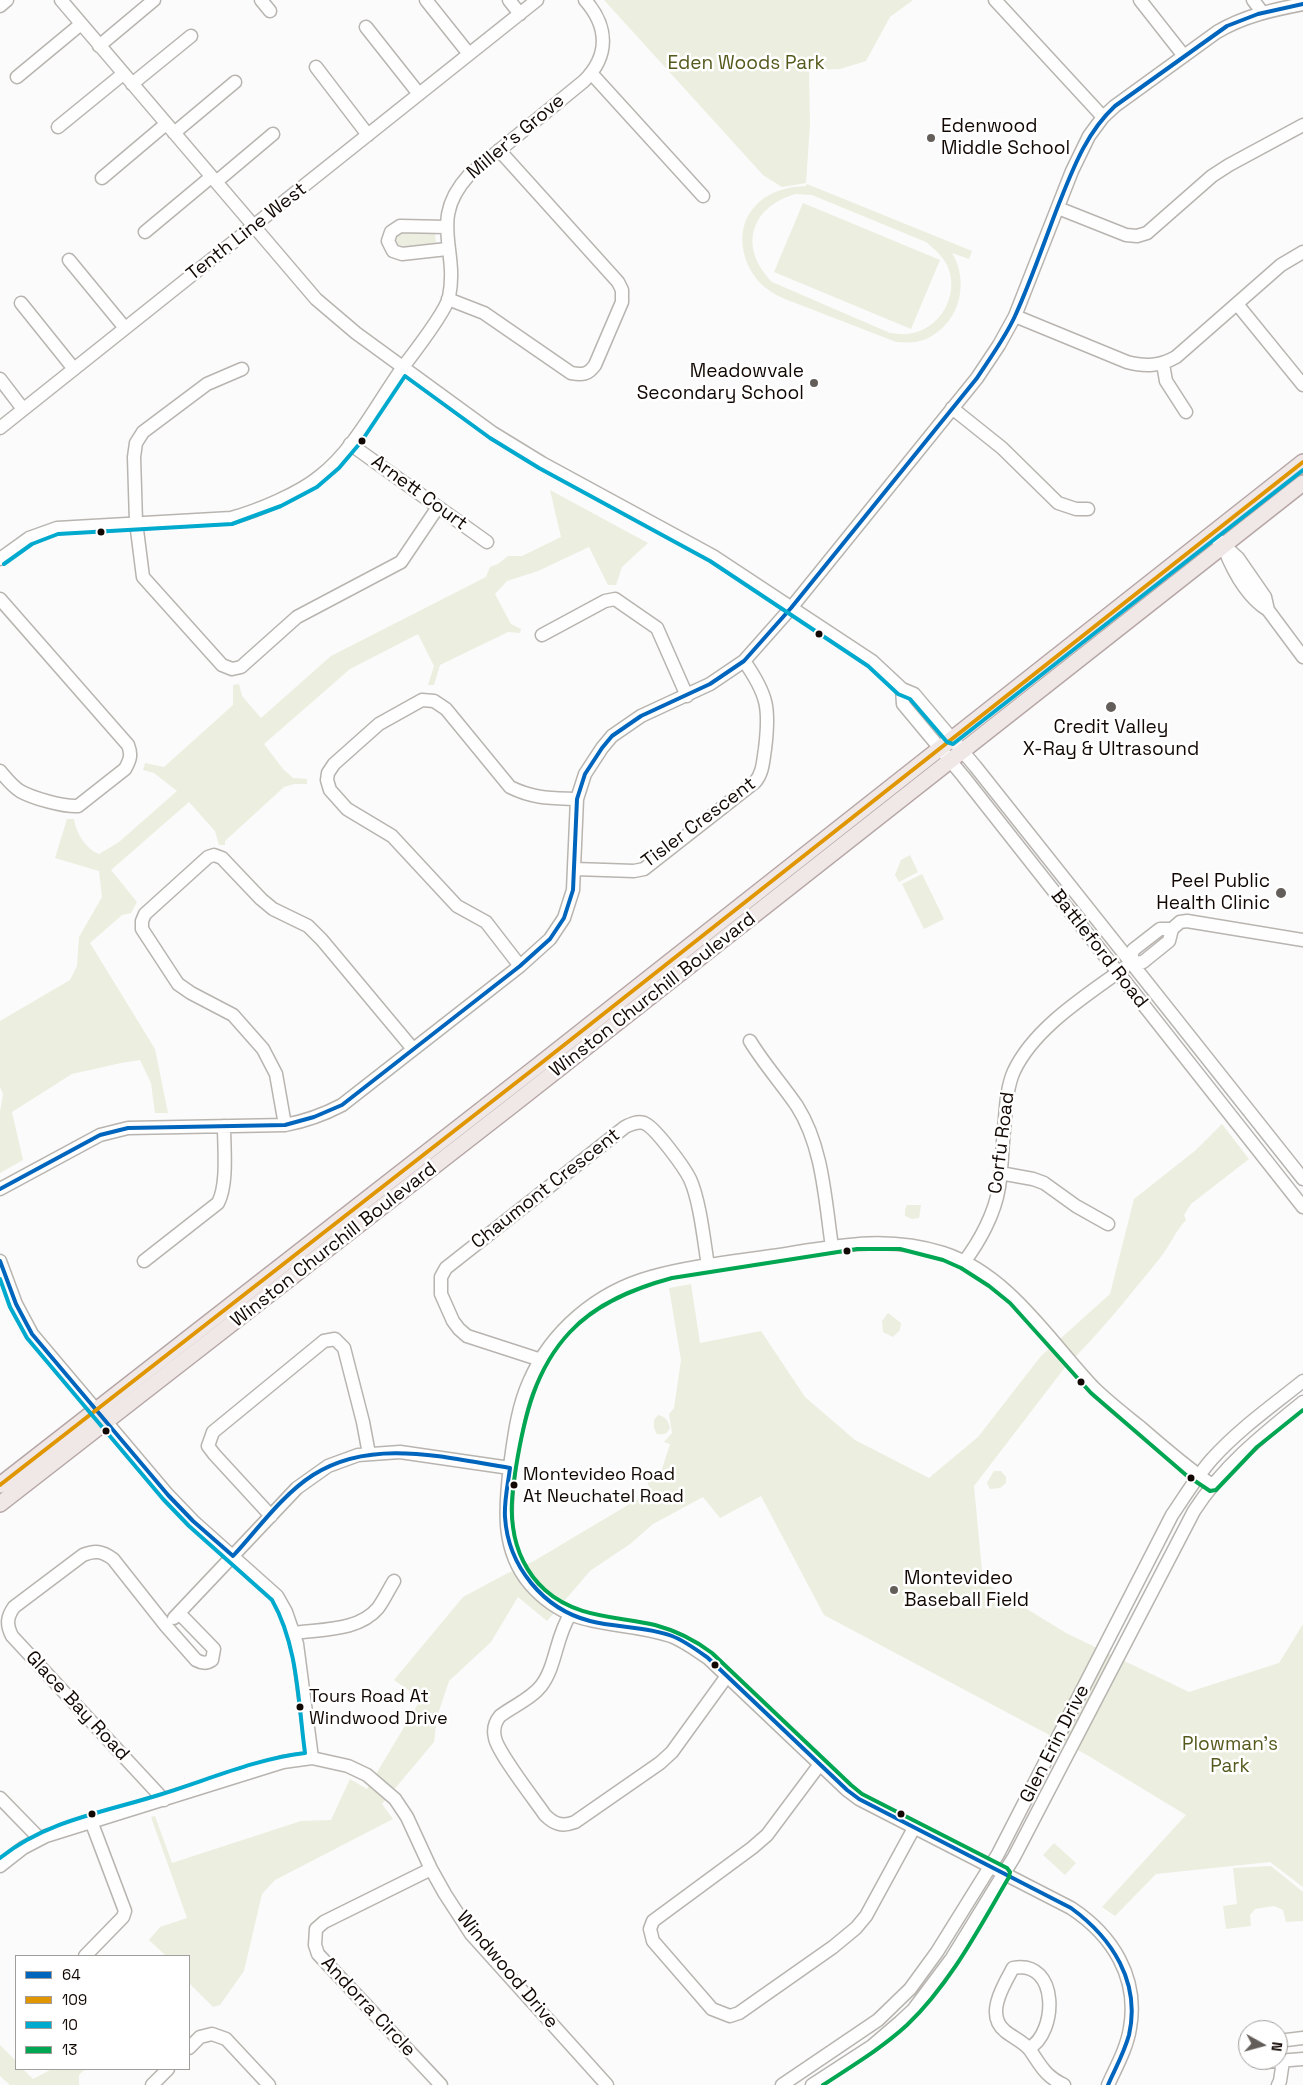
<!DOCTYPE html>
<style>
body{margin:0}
#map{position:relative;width:1303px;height:2085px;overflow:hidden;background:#fbfbfb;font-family:"Space Grotesk",sans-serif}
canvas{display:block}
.legend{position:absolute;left:15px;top:1955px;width:175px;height:115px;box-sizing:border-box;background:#fff;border:1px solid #a19d9b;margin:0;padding:6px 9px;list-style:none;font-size:15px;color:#130904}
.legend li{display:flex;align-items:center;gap:10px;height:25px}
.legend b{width:25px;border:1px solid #a19d9b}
.north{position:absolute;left:1238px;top:2020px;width:50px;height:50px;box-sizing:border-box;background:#fff;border:1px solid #a19d9b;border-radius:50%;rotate:97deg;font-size:14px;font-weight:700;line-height:20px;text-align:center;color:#130904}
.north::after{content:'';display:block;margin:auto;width:18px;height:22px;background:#645e5a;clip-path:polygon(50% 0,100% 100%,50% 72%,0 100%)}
</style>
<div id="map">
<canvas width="1303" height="2085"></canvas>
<ul class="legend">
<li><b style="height:6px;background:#0065bd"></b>64</li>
<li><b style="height:6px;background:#e09600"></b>109</li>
<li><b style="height:6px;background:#00a9ce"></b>10</li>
<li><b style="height:6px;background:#00a651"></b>13</li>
</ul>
<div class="north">N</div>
</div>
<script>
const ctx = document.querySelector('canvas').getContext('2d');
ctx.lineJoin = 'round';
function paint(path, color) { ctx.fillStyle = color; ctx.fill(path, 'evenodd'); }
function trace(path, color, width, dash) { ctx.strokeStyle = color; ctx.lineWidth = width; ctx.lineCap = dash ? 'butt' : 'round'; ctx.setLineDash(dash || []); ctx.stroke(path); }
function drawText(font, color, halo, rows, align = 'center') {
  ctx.font = font + ' "Space Grotesk",sans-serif'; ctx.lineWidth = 5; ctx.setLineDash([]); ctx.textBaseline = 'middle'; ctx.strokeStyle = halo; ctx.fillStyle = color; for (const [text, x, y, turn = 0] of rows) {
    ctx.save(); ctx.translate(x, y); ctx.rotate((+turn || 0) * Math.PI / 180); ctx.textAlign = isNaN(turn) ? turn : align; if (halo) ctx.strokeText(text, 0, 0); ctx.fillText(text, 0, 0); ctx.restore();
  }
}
paint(new Path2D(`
 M604 0H913L890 17 866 61 840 69 809 70 810 124 806 183 782 187 763 175Z
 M807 184 972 251 969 259 952 253C969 281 961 320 930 337 920 343 908 343 896 342 868 331 839 320 811 309 796 303 778 298 766 288 746 273 735 240 748 216 761 194 782 187 806 186ZM795 194 812 195 926 242C934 249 942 255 947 265 961 295 939 332 906 334 901 335 895 333 890 333L772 282C739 248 749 208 795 194Z
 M803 203 940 260 911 329 774 272Z
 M405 231 435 232 436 244C423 246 404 253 394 243V237L397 233Z
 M550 490 648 543 622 567 616 585H608L589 547 538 571 507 581 495 594 511 624 521 629 520 633 508 632 440 665 434 685H428L434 666 418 634 350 669 264 744 283 769 293 778 307 779V784H294L284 787 225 841V845H219L215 831 189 802 111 870 137 902 131 913 122 915 90 943 155 1049 168 1113H155L151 1083 140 1060 121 1063 72 1074 12 1112 23 1160 0 1173V1112L3 1094 0 1087V1021L70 980 77 966 79 937 102 897 99 871 55 858 67 819H74C76 833 86 849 99 854L119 842 177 791 154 773 143 770 145 763 164 767 233 705V685L239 684 242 696 261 718 331 656 486 577 490 567 498 564 508 556H522L561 537Z
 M910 855 918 872 899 882 895 875 901 860Z
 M922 874 944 919 924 929 902 884Z
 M1222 1124 1249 1159 1191 1204 1184 1215 1186 1220C1175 1231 1170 1246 1160 1258 1130 1295 1100 1333 1066 1366L974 1486 983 1582 1066 1633 1189 1692 1279 1663 1303 1624V1887L1270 1862 1156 1874 1115 1916 1102 1907 1186 1815 1087 1755 824 1615 761 1496 720 1518 703 1497 653 1524 630 1544 590 1571 547 1621 518 1597 491 1642 449 1681 437 1717 434 1742 382 1804 393 1819 275 1880 262 1894 244 1971 220 2005 213 2007 189 1983V1956H166L149 1940 160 1927 187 1918 151 1817 155 1816 172 1863 301 1821 331 1820 350 1779 367 1789 421 1699 394 1680 463 1597 504 1575 534 1561 643 1496 650 1488 647 1482 654 1474 660 1475 670 1444 664 1442 672 1433 669 1414 674 1408 681 1360 669 1288 691 1284 700 1343 761 1331 805 1397 855 1440 929 1478 978 1437 1041 1356 1110 1294 1134 1199 1196 1150Z
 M907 1205H921L919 1218 912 1219 905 1216V1210Z
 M888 1313 901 1323 900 1330 893 1337 883 1332 882 1321Z
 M658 1415C666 1417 668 1420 670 1428 667 1434 665 1435 657 1434L654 1428V1420Z
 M994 1471H1001L1006 1477V1483L1000 1488 990 1489 987 1483Z
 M1054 1843 1076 1863 1065 1875 1043 1855Z
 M1271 1866 1303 1892V1921L1286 1922 1283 1910 1274 1906 1255 1909 1250 1915 1251 1926 1226 1929 1223 1906 1237 1904 1233 1868Z
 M0 2045 16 2061V2069H23L33 2079 52 2069H85L79 2075V2085H10L0 2076Z`), '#eceedf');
const minor = new Path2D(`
 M61 0 316 299 356 333 493 433 542 463 713 556 872 661 902 689 914 694 975 766 1303 1179
 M261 0 270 11
 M426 0 469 54
 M509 0 520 14
 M995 0 1103 117
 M1140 0 1184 56
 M1253 0 1262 12
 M0 6 7 0
 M366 27 419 94
 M99 46 154 0
 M316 67 368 135
 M591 73 703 196
 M17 77 81 24
 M132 84 191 36
 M58 127 123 74
 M174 133 235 82
 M102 178 166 124
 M216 182 273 134
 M1058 208 1126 235 1137 236 1147 233 1212 176 1229 165 1303 125
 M446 227 400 226 391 232 388 241 393 251 402 254 447 249
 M145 232 211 177
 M69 260 125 328
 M448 299 484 313 571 373C582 375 588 375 595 365L622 302V290L618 282 499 150
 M21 303 74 369
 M1237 304 1303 385
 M1015 316 1127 362C1146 367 1160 366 1176 357L1281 265 1303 252
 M1163 364 1166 381 1186 412
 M242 369 207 384 143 432 136 443 134 457 136 522 143 577 222 665 232 669 241 667 297 617 401 562 438 507
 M0 379 23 409
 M952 408 1002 448 1058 503 1076 509H1088
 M0 428 537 0
 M350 444 487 542
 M1217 539 1238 558 1265 597 1268 610 1303 657
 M1224 548C1233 571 1247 597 1268 610
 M0 559 29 538 57 528 231 518C257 511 300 493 320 476 354 450 378 402 403 367 413 354 446 311 449 297 459 248 428 220 469 175L584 81C610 55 608 26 585 0
 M0 599 128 745C132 755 130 760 125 769L78 806C64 807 32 798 20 791 12 786 6 778 0 771
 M542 635 605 601 615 599 657 628 687 696
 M902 689 903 704 963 776 1303 1207
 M575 869 634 871 644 869 755 782C763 773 763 761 765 749 770 709 768 695 744 661
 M1130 963 1143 962 1169 941 1172 929 1180 922 1187 921 1303 940
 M1130 963 1133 950 1160 929H1172
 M520 966 486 922 457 906 392 836 347 809 330 790 327 780 328 773 334 764 379 724 422 700 434 701 446 709 510 787C534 799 552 798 577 799
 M750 1041C764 1064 782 1084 797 1106 823 1147 825 1200 832 1247
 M285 1125 276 1074 263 1049 233 1015 191 993 178 984 142 929V921L145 914 208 857 214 855 222 858 261 899 273 909 308 926 322 940 413 1049
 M1000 1173 1033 1179 1044 1183 1076 1206 1108 1224
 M0 1189 100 1135 128 1128 285 1125C306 1121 323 1115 342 1105L520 966 550 939 564 918 573 890 577 799 585 774 602 748 612 736 641 716 710 684 744 661 791 608 977 378 999 345 1015 316 1072 171 1089 136 1103 117 1115 106 1217 32C1244 16 1272 10 1303 4
 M0 1261 16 1304 32 1334 168 1495 193 1521 277 1596 286 1612 297 1644 312 1758
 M144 1261 218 1203C228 1184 224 1148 224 1126
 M964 1262C980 1241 995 1213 999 1187 1002 1168 1002 1149 1004 1130 1006 1110 1006 1089 1014 1071 1035 1027 1086 996 1124 968
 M541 1360 467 1336 459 1329 453 1321 441 1294V1277L446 1268 625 1127C631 1124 637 1121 644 1123 655 1127 684 1167 690 1179 700 1201 704 1241 708 1266
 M271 1516 214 1454 208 1446 213 1432 324 1341 335 1339 344 1348 363 1422 369 1454
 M570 1615C556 1636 556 1667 541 1686 531 1699 513 1706 500 1716 495 1722 493 1730 495 1738 498 1753 534 1799 545 1815 554 1824 562 1827 575 1822L660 1763 672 1752 727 1676
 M174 1618 297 1488 328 1466 358 1455 400 1452 510 1468
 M295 1633C322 1629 359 1631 378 1608 384 1600 389 1589 394 1581
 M820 1764 767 1835 752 1848 653 1921 650 1929 653 1941 712 2009 730 2016 739 2013 833 1947 856 1928 866 1916 914 1828
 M0 1798 40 1839
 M164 1800 12 1636C6 1624 7 1617 14 1607L83 1555C95 1550 102 1551 113 1559L166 1626 196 1660C202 1663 206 1664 212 1660L214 1649 179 1613
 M0 1866 23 1848 46 1836 283 1762 312 1758 348 1766 367 1775 395 1799 407 1817 431 1869 445 1894 471 1934 607 2085
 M431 1869 324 1922 316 1929 315 1945 318 1954 441 2085
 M85 1956 123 1917 125 1911 91 1821
 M1278 2041 1303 2038
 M189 2048 200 2037 212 2034 226 2039 269 2085
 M1029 2048C1057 2034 1060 1959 1013 1968 1003 1986 985 2015 1005 2031 1012 2037 1024 2042 1030 2050 1041 2066 1045 2076 1064 2085
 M1261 2060 1265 2062 1303 2059
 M152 2085 168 2069
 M782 2085 878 2020 910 1989 937 1952 998 1854 1172 1515C1185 1496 1197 1476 1212 1459 1239 1429 1272 1406 1303 1381
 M812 2085 872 2046 900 2022 913 2010 952 1958 1014 1857 1194 1511C1223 1466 1262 1435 1303 1402
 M1108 2085C1116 2067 1127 2048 1130 2028 1139 1977 1112 1935 1071 1908L859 1799 847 1790 708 1658C696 1650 684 1641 671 1636 617 1618 573 1633 530 1584 501 1550 505 1508 510 1466 514 1438 517 1409 529 1382 551 1331 597 1292 651 1277 690 1266 732 1262 772 1256 831 1247 884 1234 943 1253 1008 1274 1048 1339 1093 1387 1107 1401 1124 1414 1140 1427 1163 1447 1186 1467 1212 1485
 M1278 2085 1280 2081 1283 2061`);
const major = new Path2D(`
 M0 1485 540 1064 1303 462
 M0 1504 514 1104 1303 483`);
trace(minor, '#b8b4b0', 15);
trace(major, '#b6a6a6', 18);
trace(minor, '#fefefe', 12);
trace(major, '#f0e7e7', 15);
trace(new Path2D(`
 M0 1189 100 1135 128 1128 285 1125 314 1117 342 1105 520 966 550 939 564 918 573 890 577 799 585 774 602 748 612 736 641 716 710 684 744 661 791 608 977 378C990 358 1005 338 1015 316 1032 279 1045 239 1060 201 1074 166 1087 132 1115 106L1227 26 1258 14 1303 4
 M0 1261 16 1304 32 1334 168 1495 193 1521 233 1556C258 1529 282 1495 313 1475 372 1437 446 1458 510 1468 508 1484 504 1501 505 1517 508 1566 543 1609 590 1621 617 1628 646 1626 672 1636 685 1641 697 1650 708 1658L847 1790 859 1799 1071 1908C1112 1938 1141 1982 1129 2035 1124 2053 1115 2069 1108 2085`), '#0065bd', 4);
trace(new Path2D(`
 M0 1485 540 1064 1303 462`), '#e09600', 4);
trace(new Path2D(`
 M4 564 32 544 58 534 232 524 281 506 317 487 339 468 361 442 405 376 490 438 539 468 710 561 868 666 898 694 910 699 947 742 953 744 1303 470
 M0 1279 10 1307 27 1338 163 1499 189 1526 272 1600C298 1646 298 1701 305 1753 255 1759 210 1779 162 1794 106 1812 47 1820 0 1858`), '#00a9ce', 4);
trace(new Path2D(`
 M823 2085C852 2066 882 2048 907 2025 951 1983 979 1928 1009 1877L1010 1872 1007 1868 862 1794 851 1785 712 1653C695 1640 677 1631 655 1625 616 1616 576 1618 545 1590 527 1574 516 1551 513 1527 510 1508 513 1487 516 1467 524 1418 535 1369 570 1332 597 1303 635 1288 672 1278L857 1249H900L943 1260 961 1268 989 1286 1010 1303 1091 1393 1186 1475 1210 1491 1216 1490 1257 1447 1303 1410`), '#00a651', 4);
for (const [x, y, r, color] of [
 [931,138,5,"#645e5a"],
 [814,383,5,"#645e5a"],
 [362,441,4.5,"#130904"],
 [101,532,4.5,"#130904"],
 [819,634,4.5,"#130904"],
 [1111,707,6,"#645e5a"],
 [1281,893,6,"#645e5a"],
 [847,1251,4.5,"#130904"],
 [1081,1382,4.5,"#130904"],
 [106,1431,4.5,"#130904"],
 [1191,1478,4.5,"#130904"],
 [514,1485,4.5,"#130904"],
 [894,1590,5,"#645e5a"],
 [715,1665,4.5,"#130904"],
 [300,1707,4.5,"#130904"],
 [92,1814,4.5,"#130904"],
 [901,1814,4.5,"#130904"]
]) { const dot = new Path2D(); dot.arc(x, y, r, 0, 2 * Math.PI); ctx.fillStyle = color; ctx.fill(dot); trace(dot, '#fff', 2); }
drawText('18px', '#130904', '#fff', [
 ["Montevideo Road",523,1475],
 ["At Neuchatel Road",523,1497],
 ["Tours Road At",309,1697],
 ["Windwood Drive",309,1719]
], 'left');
drawText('19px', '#55591c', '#fff', [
 ["Eden Woods Park",746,64],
 ["Plowman's",1230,1745],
 ["Park",1230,1767]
]);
drawText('19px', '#130904', '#fff', [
 ["Edenwood",941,127],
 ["Middle School",941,149],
 ["Meadowvale",804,372,"right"],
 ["Secondary School",804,394,"right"],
 ["Credit Valley",1111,728,"center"],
 ["X-Ray & Ultrasound",1111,750,"center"],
 ["Peel Public",1270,882,"right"],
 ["Health Clinic",1270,904,"right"],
 ["Montevideo",904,1579],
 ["Baseball Field",904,1601]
], 'left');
drawText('19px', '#130904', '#fff', [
 ["Miller's Grove",516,137,-40],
 ["Tenth Line West",247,232,-38],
 ["Arnett Court",419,493,36],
 ["Tisler Crescent",699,823,-37],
 ["Battleford Road",1099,949,52],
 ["Winston Churchill Boulevard",653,995,-38],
 ["Corfu Road",1002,1143,-83],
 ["Chaumont Crescent",546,1189,-38],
 ["Winston Churchill Boulevard",334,1245,-38],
 ["Glace Bay Road",77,1706,47],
 ["Glen Erin Drive",1055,1744,-63],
 ["Windwood Drive",507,1970,50],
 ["Andorra Circle",368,2007,47]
]);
</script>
